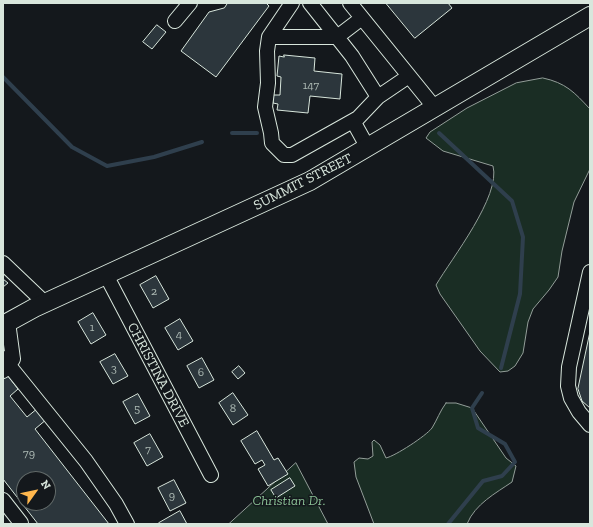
<!DOCTYPE html>
<style>
body{margin:0}
#map{position:relative;width:593px;height:527px;overflow:hidden;background:#14181c;font-family:"Zilla Slab",serif}
canvas{display:block}
.frame{position:absolute;inset:0;border:4px solid #d8e6dc;pointer-events:none}
.north{position:absolute;left:16px;top:471px;width:40px;height:40px;box-sizing:border-box;background:#14181c;border:1px solid #626a69;border-radius:50%;rotate:57deg;font-size:11px;font-weight:700;line-height:16px;text-align:center;color:#d8e6dc}
.north::after{content:'';display:block;margin:auto;width:14px;height:18px;background:#ffb74d;clip-path:polygon(50% 0,100% 100%,50% 72%,0 100%)}
</style>
<div id="map">
<canvas width="593" height="527"></canvas>
<div class="frame"></div>
<div class="north">N</div>
</div>
<script>
const ctx = document.querySelector('canvas').getContext('2d');
ctx.lineJoin = 'round';
function paint(path, color) { ctx.fillStyle = color; ctx.fill(path, 'evenodd'); }
function trace(path, color, width, dash) { ctx.strokeStyle = color; ctx.lineWidth = width; ctx.lineCap = dash ? 'butt' : 'round'; ctx.setLineDash(dash || []); ctx.stroke(path); }
function drawText(font, color, halo, rows, align = 'center') {
  ctx.font = font + ' "Zilla Slab",serif'; ctx.lineWidth = 3; ctx.setLineDash([]); ctx.textBaseline = 'middle'; ctx.strokeStyle = halo; ctx.fillStyle = color; for (const [text, x, y, turn = 0] of rows) {
    ctx.save(); ctx.translate(x, y); ctx.rotate((+turn || 0) * Math.PI / 180); ctx.textAlign = isNaN(turn) ? turn : align; if (halo) ctx.strokeText(text, 0, 0); ctx.fillText(text, 0, 0); ctx.restore();
  }
}
const green = new Path2D(`
 M543 78C566 83 574 92 590 109V169L574 202 562 251 558 277 549 290 533 309 528 322 523 353 515 366 508 371 500 372 480 351 440 294 436 285C452 258 501 196 493 166L443 151 426 138 430 132 467 108 516 83Z
 M446 403H456L472 408 506 458 516 466 512 482C496 493 475 504 467 524H374L356 477 354 462 359 458 368 459 373 456 372 442 374 440 380 445 386 458C395 456 426 436 432 428 437 420 440 411 446 403Z
 M296 463 328 524H229Z`);
paint(green, '#1a2d24');
trace(green, '#939e99', 1);
trace(new Path2D(`
 M3 77 72 147 107 166 154 157 202 142
 M232 133H257
 M439 133 512 201 523 237 520 294 501 368
 M448 524 483 481 502 476 515 462 505 444 478 428 472 408 482 393`), '#2f3f4d', 4);
const building = new Path2D(`
 M228 3H268L267 4 269 6 216 77 181 51 209 12 224 8Z
 M386 3H448L452 8 415 38Z
 M157 25 166 32 152 49 143 42Z
 M284 55 315 58 314 71 342 74 340 99 310 96 308 113 277 110 278 104 273 103V95H280L281 77 277 76 279 56 284 57Z
 M156 276 169 299 153 308 140 285Z
 M3 279 8 283 3 287Z
 M93 313 106 335 91 344 78 322Z
 M180 319 193 341 178 350 165 328Z
 M590 332V408L582 401 578 389Z
 M115 354 128 376 113 384 100 362Z
 M202 358 214 380 199 388 187 366Z
 M239 366 245 373 238 379 232 372Z
 M8 376 18 389 10 396 27 417 38 408 47 419 35 429 109 524H38L3 479V380ZM24 479H48V503H24Z
 M233 393 248 415 233 425 219 403Z
 M138 394 150 416 135 424 123 402Z
 M257 431 274 460 278 458 288 474 268 486 258 469 265 465 262 460 255 464 241 441Z
 M150 434 163 457 147 466 134 443Z
 M290 478 295 486 276 498 271 490Z
 M174 480 186 503 170 511 158 488Z
 M180 511 187 524H160L159 523Z`);
paint(building, '#2c363c');
trace(building, '#d8e6dc', 1);
const minor = new Path2D(`
 M292 3 269 37 267 51 268 83 265 107 271 133 272 143 284 155H292L358 118 378 97
 M310 3 352 56 378 97 409 76
 M350 3 435 108
 M175 21 190 3
 M269 37H337L362 18
 M353 121 368 148
 M3 263 45 303
 M590 272 569 367 568 386 571 398 579 412 590 425
 M106 275 211 475
 M3 358 86 461 116 504 127 524
 M3 371 8 367 13 359 8 322
 M3 500 21 523 20 524`);
const major = new Path2D(`
 M3 325 34 308 310 181 590 16`);
trace(minor, '#d8e6dc', 16);
trace(major, '#d8e6dc', 20);
trace(minor, '#14181c', 14);
trace(major, '#14181c', 18);
drawText('12px', '#adbab4', null, [
 ["147",311,86],
 ["2",154,292],
 ["1",92,328],
 ["4",179,335],
 ["3",114,369],
 ["6",201,373],
 ["5",137,409],
 ["8",233,409],
 ["7",148,450],
 ["79",29,454],
 ["9",172,496]
]);
drawText('14px', '#d8e6dc', '#14181c', [
 ["SUMMIT STREET",303,182,-27],
 ["CHRISTINA DRIVE",158,375,62]
]);
drawText('italic 14px', '#8ac095', '#14181c', [
 ["Christian Dr.",289,501]
]);
</script>
